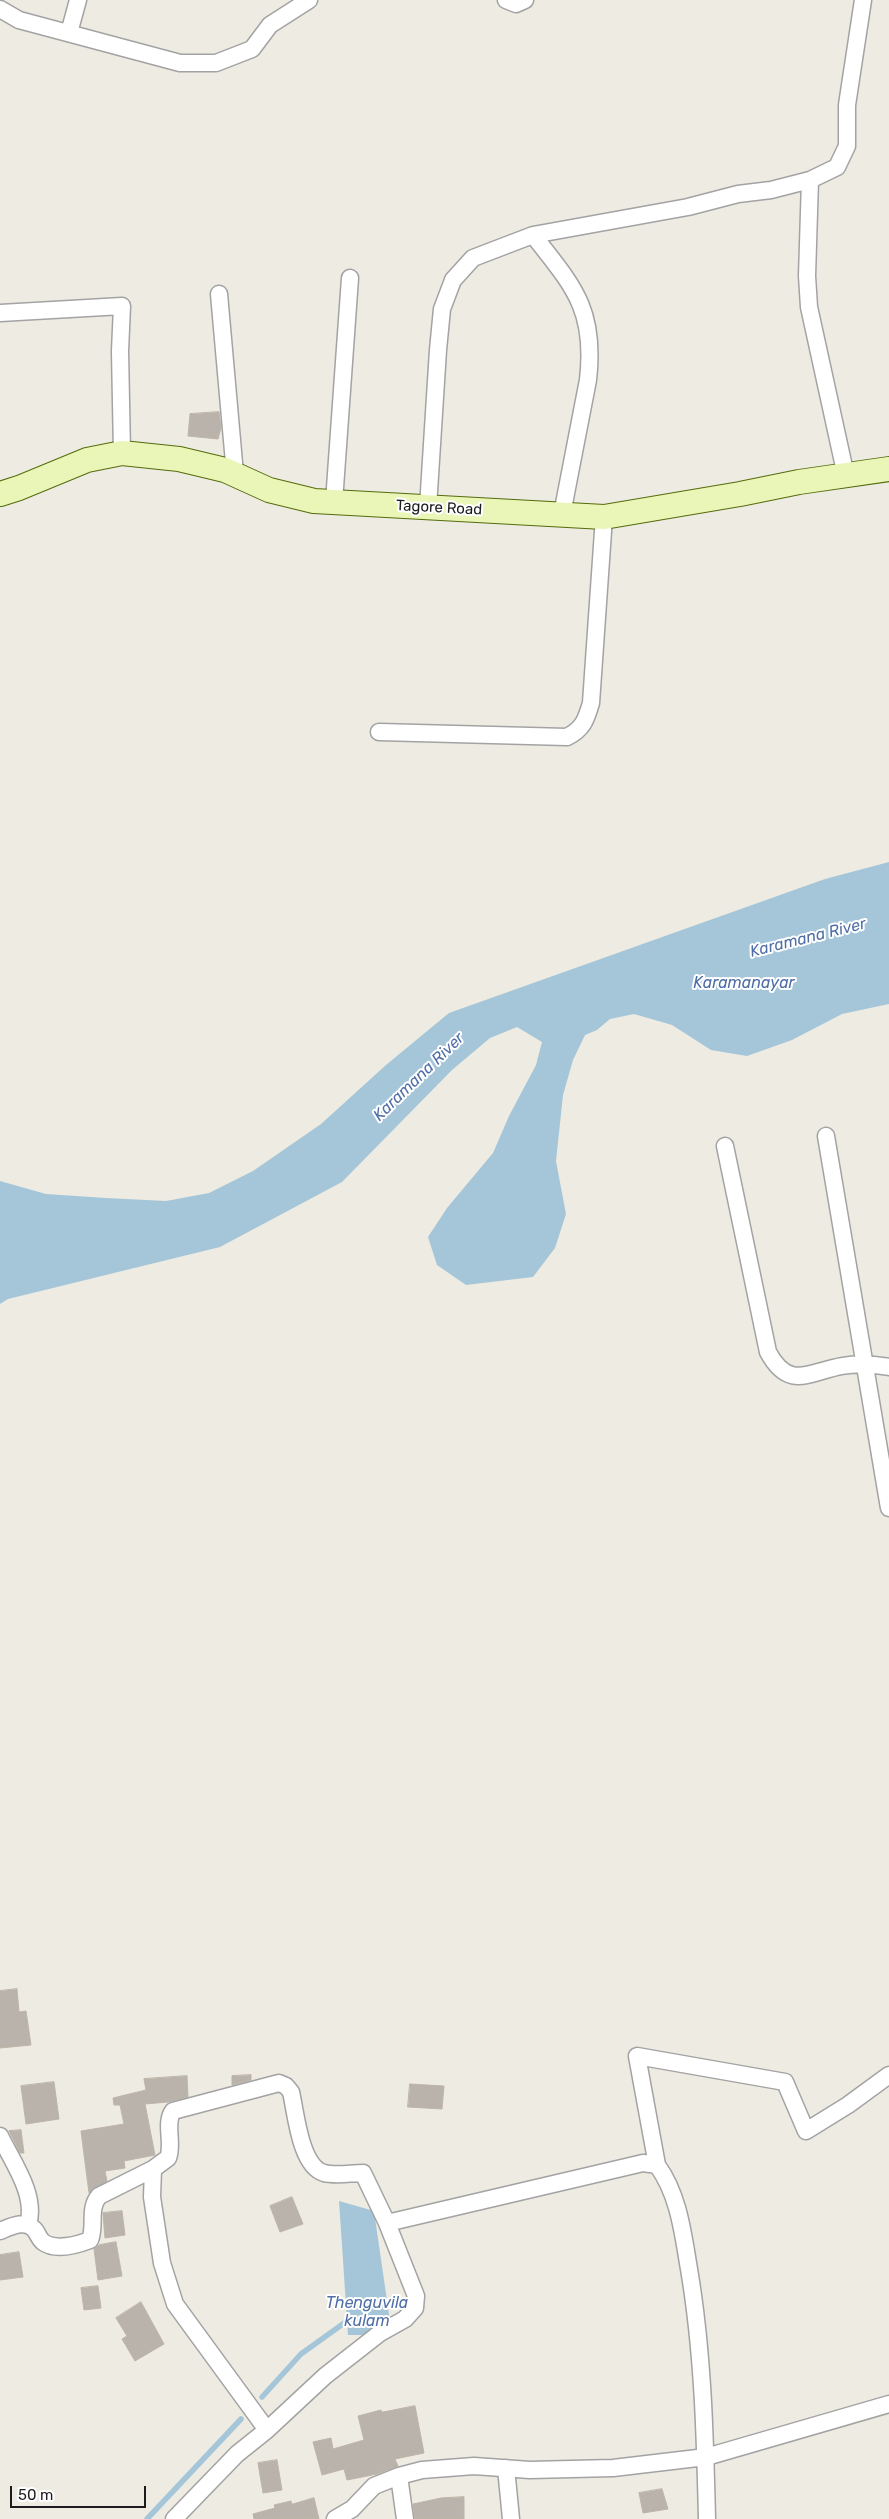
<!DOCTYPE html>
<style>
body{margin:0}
#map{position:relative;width:889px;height:2519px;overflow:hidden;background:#edebe2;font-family:Rubik,sans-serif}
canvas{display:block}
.scale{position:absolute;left:10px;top:2486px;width:136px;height:22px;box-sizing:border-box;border:2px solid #1c1c1c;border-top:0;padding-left:6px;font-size:15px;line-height:18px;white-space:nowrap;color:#1c1c1c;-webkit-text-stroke:4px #fff;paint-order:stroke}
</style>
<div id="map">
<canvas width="889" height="2519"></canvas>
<div class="scale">50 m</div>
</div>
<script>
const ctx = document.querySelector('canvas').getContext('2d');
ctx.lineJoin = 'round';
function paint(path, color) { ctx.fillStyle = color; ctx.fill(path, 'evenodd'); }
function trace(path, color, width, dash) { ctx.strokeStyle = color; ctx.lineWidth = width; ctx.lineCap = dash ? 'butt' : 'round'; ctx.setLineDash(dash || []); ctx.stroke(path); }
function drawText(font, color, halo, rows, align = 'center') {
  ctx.font = font + ' Rubik,sans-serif'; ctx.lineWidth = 4; ctx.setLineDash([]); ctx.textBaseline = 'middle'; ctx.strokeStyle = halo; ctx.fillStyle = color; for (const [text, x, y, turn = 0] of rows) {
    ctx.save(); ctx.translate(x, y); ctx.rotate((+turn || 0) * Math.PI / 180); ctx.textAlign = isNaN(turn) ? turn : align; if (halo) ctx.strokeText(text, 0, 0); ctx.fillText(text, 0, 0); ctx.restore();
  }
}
paint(new Path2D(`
 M889 862V1004L842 1014 792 1040 747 1056 711 1050 672 1025 634 1014 610 1019 597 1030 585 1035 573 1060 563 1095 556 1161 566 1214 555 1248 533 1277 466 1285 437 1265 428 1237 447 1208 493 1153 509 1116 536 1065 542 1042 517 1027 490 1038 452 1070 342 1182 220 1247 8 1299 0 1304V1181L46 1194 106 1198 166 1201 209 1193 253 1171 321 1124 386 1065 449 1013 825 879Z
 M339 2201 374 2211 392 2335H348Z`), '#a5c6d9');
trace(new Path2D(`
 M262 2397 301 2354 347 2321 352 2315
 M147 2519 241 2419`), '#a5c6d9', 5.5);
const building = new Path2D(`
 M219 412 221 428 218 439 188 436 190 414Z
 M17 1989 19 2012 26 2011 31 2045 0 2048V1991Z
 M251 2075V2080L232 2085V2076Z
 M187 2076 188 2097 168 2102 145 2104 155 2155 124 2161 125 2168 105 2171 107 2181 89 2193 81 2131 124 2124 120 2105H114L113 2098 146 2090 144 2079Z
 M54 2082 59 2119 26 2124 21 2086Z
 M410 2084 444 2086 442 2109 408 2107Z
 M21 2130 24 2153H20L9 2131Z
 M292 2197 303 2224 280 2232 270 2206Z
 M122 2211 125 2235 105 2238 103 2213Z
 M116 2242 122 2276 98 2280 94 2249 99 2245Z
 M19 2252 23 2277 0 2280V2255Z
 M98 2286 101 2308 84 2310 81 2288Z
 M141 2302 164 2344 135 2361 122 2339 127 2336 116 2318Z
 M415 2406 424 2453 395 2459 398 2466 377 2474 347 2480 344 2469 322 2475 313 2442 331 2438 333 2449 364 2440 358 2416 381 2410 382 2412Z
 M277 2460 282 2490 263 2493 258 2463Z
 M662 2489 668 2509 643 2513 639 2493Z
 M464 2497V2519H415L413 2504 441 2498Z
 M314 2498 319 2519H254L253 2514 275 2508 274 2505 291 2501 292 2504Z`);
paint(building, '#b9b3ac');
trace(building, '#beb4a6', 1);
const street = new Path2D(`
 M506 0 516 4 525 0
 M0 9 19 20 180 63H216L252 49 270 25 309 0
 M69 33 78 0
 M810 180 807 276 809 307 846 476
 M533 235C574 287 596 310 588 380L562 514
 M219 294 235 474
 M0 313 122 306 120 351 122 453
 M334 502 350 278
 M428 507 438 350 442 309 453 280 473 258 533 235 688 207 738 194 771 190 810 180 837 167 847 146V105L863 0
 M379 732 567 737C583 729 586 720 591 703L604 517
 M826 1136 889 1508
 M725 1146 768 1352C789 1391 809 1372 842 1366 858 1363 873 1364 889 1367
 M0 2136C13 2163 37 2195 28 2225
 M657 2165 637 2056 785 2082 806 2131 848 2105 889 2075
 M153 2169 152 2197 162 2263 175 2304 267 2430
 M0 2231C10 2227 25 2219 34 2229 38 2233 38 2238 43 2242 55 2251 77 2245 90 2240 96 2225 88 2209 99 2196L153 2169 168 2158C174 2143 164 2124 173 2111L279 2083 286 2086 291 2092C296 2113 300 2166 324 2173 336 2176 351 2173 363 2173L387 2223 643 2163 657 2165C679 2195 683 2234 689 2269 703 2352 705 2435 707 2519
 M506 2468 511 2519
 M399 2476 405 2519
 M174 2519 237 2454 267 2430 325 2376 380 2333 405 2319 415 2308 416 2296 387 2223
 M335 2519 352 2509 374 2486 399 2476 422 2470 474 2466 530 2470 613 2468 706 2457 889 2404`);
const secondary = new Path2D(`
 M0 494 19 488 87 460 122 453 179 459 225 470 269 490 314 501 604 517 740 494 799 482 889 469`);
trace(street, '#a3a3a3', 19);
trace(secondary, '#546c0b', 26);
trace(street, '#fff', 16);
trace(secondary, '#eaf5b8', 24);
drawText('15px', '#1c1c1c', '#fff', [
 ["Tagore Road",439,508,3]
]);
drawText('italic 16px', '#4f6ea6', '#fff', [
 ["Karamana River",808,938,-14],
 ["Karamanayar",744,983],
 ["Karamana River",419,1077,-44],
 ["Thenguvila",367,2303],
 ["kulam",367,2321]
]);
</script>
